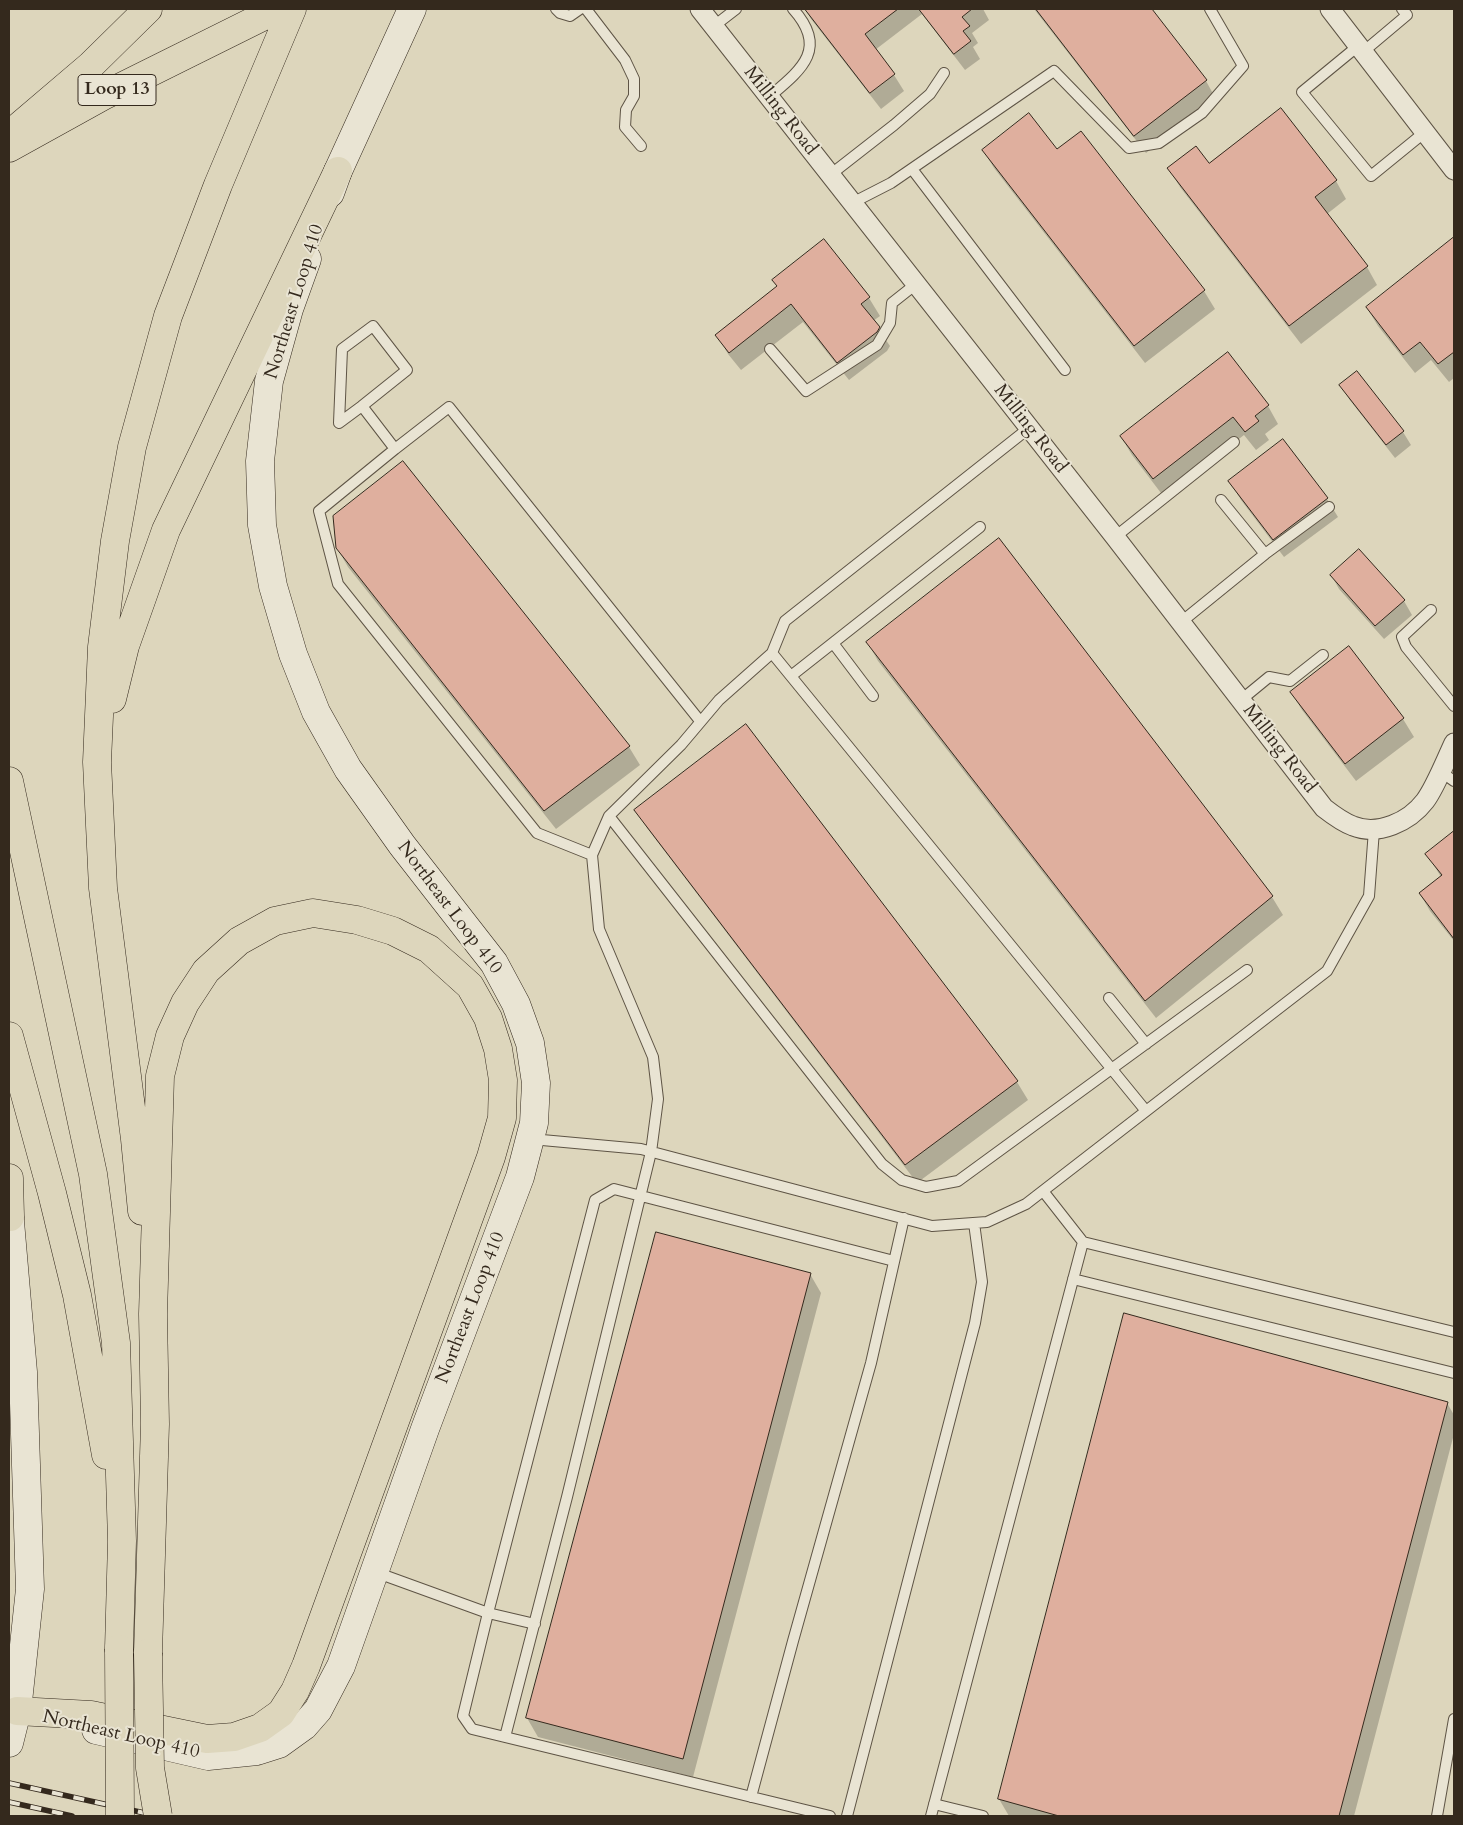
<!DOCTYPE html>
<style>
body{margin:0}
#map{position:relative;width:1463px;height:1825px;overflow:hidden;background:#ddd6bc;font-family:Cardo,serif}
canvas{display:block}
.frame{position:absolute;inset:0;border:10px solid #34291d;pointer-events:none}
</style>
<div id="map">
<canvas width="1463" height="1825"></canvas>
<div class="frame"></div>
</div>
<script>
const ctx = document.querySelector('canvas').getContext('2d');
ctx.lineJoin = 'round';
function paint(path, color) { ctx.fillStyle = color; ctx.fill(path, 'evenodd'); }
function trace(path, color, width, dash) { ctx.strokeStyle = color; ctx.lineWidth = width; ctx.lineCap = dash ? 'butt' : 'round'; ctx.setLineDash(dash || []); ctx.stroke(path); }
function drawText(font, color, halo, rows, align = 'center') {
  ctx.font = font + ' Cardo,serif'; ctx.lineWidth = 4; ctx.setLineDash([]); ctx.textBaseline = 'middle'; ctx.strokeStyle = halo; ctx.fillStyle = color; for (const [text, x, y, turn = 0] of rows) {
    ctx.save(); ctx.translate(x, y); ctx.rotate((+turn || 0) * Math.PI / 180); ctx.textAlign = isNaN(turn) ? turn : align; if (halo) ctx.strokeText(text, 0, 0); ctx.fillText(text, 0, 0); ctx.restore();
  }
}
paint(new Path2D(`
 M805 9H983L989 20 972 33 978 43 973 47 980 59 965 70 922 14 875 50 894 75 904 91 881 109 811 19Z
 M1034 9H1150L1206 81 1216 99 1146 153Z
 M1081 132 1204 291 1215 309 1145 363 994 168 983 150 1057 151Z
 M1209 165 1336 181 1346 199 1327 214 1367 267 1377 285 1301 344 1180 187 1169 169Z
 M1454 239V378L1449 382 1431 360 1415 373 1378 326 1367 308Z
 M773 280 869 298 880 316 873 321 890 346 887 351 849 380 803 322 741 370 728 354 717 335 777 287Z
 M1357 372 1403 432 1411 445 1395 458 1349 399 1341 385Z
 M1268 406 1278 424 1265 434 1269 440 1256 450 1244 435 1164 497 1132 455 1121 437Z
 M402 462 629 747 640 765 556 829 348 567 337 548Z
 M1230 482 1327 499 1338 517 1284 557 1241 500Z
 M999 539 1272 897 1283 915 1156 1018 878 661 868 643Z
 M1331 575 1404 601 1412 615 1384 639 1339 589Z
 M1291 692 1403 719 1414 737 1356 781 1302 710Z
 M745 726 1017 1082 1028 1100 917 1183 647 828 636 810Z
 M1454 833V941L1430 911 1420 894 1441 877 1427 854Z
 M810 1274 821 1293 693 1777 538 1737 527 1718Z
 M1447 1403 1454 1415V1434L1354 1816H1009L999 1799Z`), '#0003');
const building = new Path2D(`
 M805 9H898L865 34 895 74 870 93Z
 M919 9H972L962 17 970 26 963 31 971 41 954 54Z
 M1036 9H1152L1207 80 1134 136Z
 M1281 108 1337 180 1315 197 1368 266 1289 326 1167 168 1196 146 1209 163Z
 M1029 113 1057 149 1081 131 1205 290 1134 346 982 150Z
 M1454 237V352L1438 364 1420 342 1403 355 1366 307Z
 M824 239 870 297 861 304 880 327 877 332 837 363 791 304 729 353 715 335 777 286 772 280Z
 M1228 352 1269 405 1255 416 1259 421 1245 432 1233 417 1153 479 1120 436Z
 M1357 371 1404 431 1386 445 1339 385Z
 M1283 439 1328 498 1273 540 1228 481Z
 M403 461 630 746 544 811 336 548 333 516Z
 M999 538 1273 896 1145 1001 866 642Z
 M1359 549 1405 600 1375 626 1330 575Z
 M1349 646 1404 718 1345 764 1290 692Z
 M746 724 1018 1081 905 1165 634 810Z
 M1454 831V939L1419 893 1442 875 1425 854Z
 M656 1232 811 1273 683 1759 526 1718Z
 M1124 1313 1448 1402 1339 1816H1059L998 1799Z`);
paint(building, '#dfaf9e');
trace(building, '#34291d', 1);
const service = new Path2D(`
 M556 9 560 13 570 16 580 9
 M586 9 625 60 634 79V96L626 110 625 127 641 146
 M714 26 736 9
 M1358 46 1302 92 1371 176 1425 132
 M1363 52 1407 15 1402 9
 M769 97C801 70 829 49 793 9
 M912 169 1065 370
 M830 175 894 125 930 94 944 73
 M852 203 891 183 1054 71 1129 148 1159 143 1202 113 1243 66 1210 9
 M770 349 806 391 877 345 890 323 892 303 916 284
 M362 406 339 423 342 349 373 326 407 370 362 406 395 449
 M1115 537 1234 442
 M1265 554 1329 507
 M1431 610 1402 637 1406 647 1454 706
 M1180 623 1265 554 1221 500
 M833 643 873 696
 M772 653 785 621 1029 428
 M791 676 980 527
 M1241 700 1269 677 1290 681 1323 655
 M1440 771 1454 781
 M609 816 882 1164 902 1180 926 1187 958 1181 1247 970
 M592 855 537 833 338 584 319 511 395 449 449 407 700 721
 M1109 998 1146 1044
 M531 1139 641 1149 932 1226 987 1222 1026 1204 1327 971 1369 896 1374 830
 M1043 1191 1083 1242 1454 1332
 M1073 1279 1454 1373
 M375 1572 488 1613 463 1716 472 1729 830 1816
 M535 1624 488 1613 595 1200 614 1189 894 1261
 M505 1737 567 1497 651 1152 658 1099 653 1057 599 929 592 855 609 816 681 745 719 700 772 653 1146 1111
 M751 1797 793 1641 871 1363 904 1218
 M934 1804 983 1816
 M847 1816 975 1323 982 1282 974 1223
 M931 1816 1083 1242
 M1437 1816 1454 1719`);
const minor = new Path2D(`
 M700 9 1115 537 1324 808C1333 815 1342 822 1353 826 1378 836 1409 822 1425 801 1435 788 1446 760 1454 743
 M1330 9 1454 170`);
const secondary = new Path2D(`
 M330 193 338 171 412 9
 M9 1210 23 1372 30 1589 17 1711 9 1743
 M96 1730 208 1756 257 1751 279 1744 304 1726 318 1710 341 1666 425 1429 520 1177 534 1123 536 1083 530 1043 516 1004 494 963 402 845 348 769 316 712 293 654 273 586 262 525 260 461 269 381 289 309 307 259`);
const motorway = new Path2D(`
 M9 135 90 66 148 9
 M9 148 103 96 278 9
 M112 699 125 646 166 530 338 171
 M9 781 93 1174 116 1343 122 1541 119 1649
 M9 1036 52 1193 77 1295 106 1455
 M9 1178 10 1217
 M142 1211 135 1139 103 888 97 762 102 647 115 541 132 447 168 316 218 185 292 9
 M17 1711 91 1715 207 1739 234 1737 260 1728 281 1713 295 1691 306 1666 491 1157 502 1118 503 1080 498 1049 488 1018 470 986 429 949 393 931 357 920 313 913 275 921 239 941 206 971 185 1003 170 1036 160 1076 153 1314 155 1424 148 1653`);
trace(service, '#5e5445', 12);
trace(minor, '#5e5445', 21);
trace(secondary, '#34291d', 29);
trace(motorway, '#34291d', 29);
trace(service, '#e9e4d3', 10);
trace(minor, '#e9e4d3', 19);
trace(secondary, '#e9e4d3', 28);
trace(motorway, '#ddd6bc', 28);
const rail = new Path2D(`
 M9 1783 158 1816
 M9 1802 72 1816`);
trace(rail, '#34291d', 5.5);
trace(rail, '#e9e4d3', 4, [11]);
const motorwayBridge = new Path2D(`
 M119 1649 120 1816
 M148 1653 150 1768 158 1816`);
trace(motorwayBridge, '#34291d', 29, []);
trace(motorwayBridge, '#ddd6bc', 28);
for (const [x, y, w] of [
 [117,90,78]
]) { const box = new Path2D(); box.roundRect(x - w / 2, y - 15.5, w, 31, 4); ctx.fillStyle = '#e9e4d3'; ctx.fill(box); trace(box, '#34291d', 1); }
drawText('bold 18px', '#34291d', null, [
 ["Loop 13",117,90]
]);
drawText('19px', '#34291d', '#e9e4d3', [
 ["Milling Road",780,111,52],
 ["Northeast Loop 410",295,302,-73],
 ["Milling Road",1030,429,52],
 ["Milling Road",1279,749,52],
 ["Northeast Loop 410",449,908,53],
 ["Northeast Loop 410",471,1308,-69],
 ["Northeast Loop 410",121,1735,13]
]);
</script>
